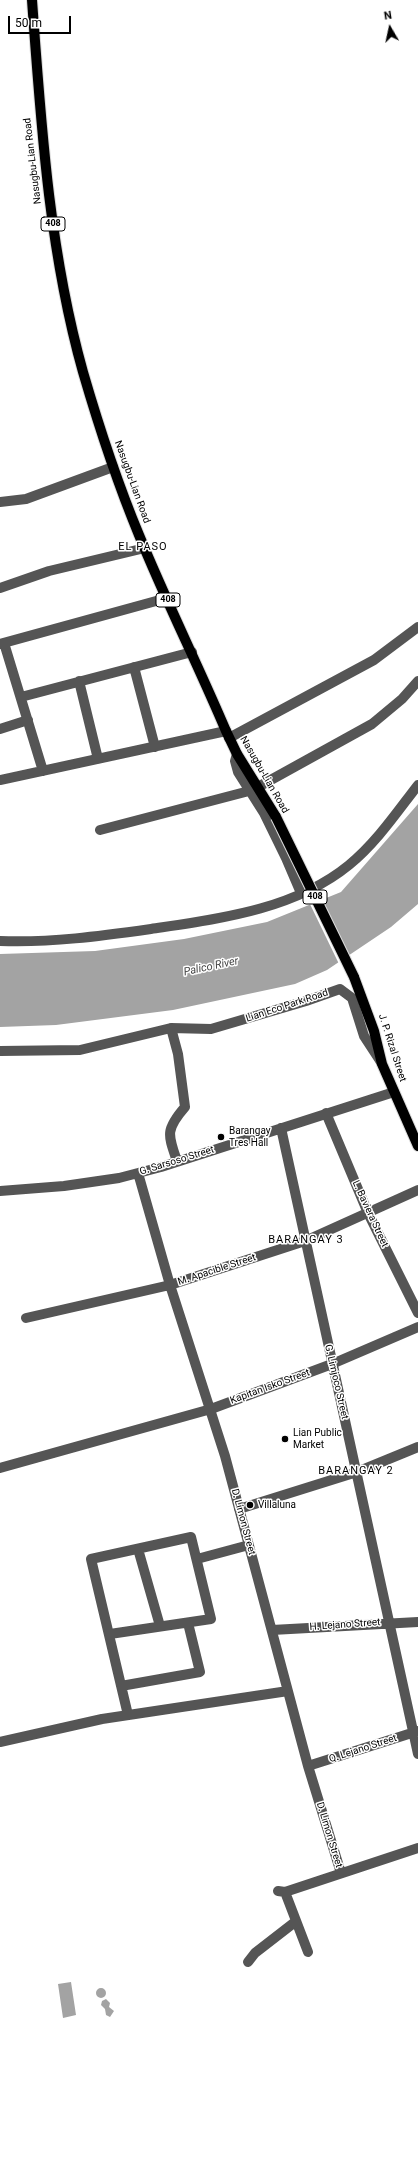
<!DOCTYPE html>
<style>
body{margin:0}
#map{position:relative;width:418px;height:2159px;overflow:hidden;background:#fff;font-family:Roboto,sans-serif}
canvas{display:block}
.north{position:absolute;left:370px;top:8px;width:40px;height:40px;-webkit-text-stroke:3px #fff;paint-order:stroke;rotate:351deg;font-size:11px;font-weight:700;line-height:16px;text-align:center;color:#000}
.north::after{content:'';display:block;margin:auto;width:14px;height:18px;background:#000;clip-path:polygon(50% 0,100% 100%,50% 72%,0 100%)}
.scale{position:absolute;left:8px;top:16px;width:63px;height:18px;box-sizing:border-box;border:2px solid #000;border-top:0;padding-left:5px;font-size:12px;line-height:14px;white-space:nowrap;color:#000;-webkit-text-stroke:3px #fff;paint-order:stroke}
</style>
<div id="map">
<canvas width="418" height="2159"></canvas>
<div class="north">N</div>
<div class="scale">50 m</div>
</div>
<script>
const ctx = document.querySelector('canvas').getContext('2d');
ctx.lineJoin = 'round';
function paint(path, color) { ctx.fillStyle = color; ctx.fill(path, 'evenodd'); }
function trace(path, color, width, dash) { ctx.strokeStyle = color; ctx.lineWidth = width; ctx.lineCap = dash ? 'butt' : 'round'; ctx.setLineDash(dash || []); ctx.stroke(path); }
function drawText(font, color, halo, rows, align = 'center') {
  ctx.font = font + ' Roboto,sans-serif'; ctx.lineWidth = 3; ctx.setLineDash([]); ctx.textBaseline = 'middle'; ctx.strokeStyle = halo; ctx.fillStyle = color; for (const [text, x, y, turn = 0] of rows) {
    ctx.save(); ctx.translate(x, y); ctx.rotate((+turn || 0) * Math.PI / 180); ctx.textAlign = isNaN(turn) ? turn : align; if (halo) ctx.strokeText(text, 0, 0); ctx.fillText(text, 0, 0); ctx.restore();
  }
}
paint(new Path2D(`
 M418 804V904L391 927 327 970 295 984 173 1010 56 1025 0 1027V954L95 951 184 939 267 922 341 892Z
 M71 1982 76 2015 63 2018 58 1984Z
 M96 1993a5 5 0 1 1 10 0a5 5 0 1 1-10 0Z
 M106 1999 110 2003 109 2007 114 2011 110 2017 106 2015 105 2009 101 2005 102 2001Z`), '#a3a3a3');
paint(new Path2D(`
 M321 898 349 957 339 964 309 902Z`), '#fff');
const major = new Path2D(`
 M32 0C41 124 49 251 83 372 99 427 117 482 139 535 166 601 198 665 226 731L237 754 276 817
 M354 977 374 1031 382 1064 418 1146`);
trace(major, '#dbdbdb', 12);
trace(new Path2D(`
 M0 502 26 499 113 467
 M0 588 49 571 145 548
 M4 643 43 771
 M0 644 167 598
 M134 667 155 747
 M79 681 98 759
 M21 697 192 652
 M0 729 28 720
 M229 738 374 660 418 627
 M237 754 235 761 238 772 264 813 286 858 301 893
 M0 780 226 731
 M258 787 372 724 402 699 418 681
 M100 830 249 791
 M0 941C50 943 101 936 151 929 218 919 294 910 349 865 376 843 397 812 418 785
 M171 1028 211 1029 306 1001 340 989 352 998 364 1036 381 1062
 M0 1051 80 1050 171 1028 178 1054 185 1107C165 1130 168 1135 177 1161
 M326 1113 368 1213 418 1313
 M281 1128 418 1754
 M138 1173 170 1285 225 1456 308 1766 341 1873
 M0 1191 64 1186 119 1178 161 1167 394 1092
 M26 1318 170 1285 305 1241 418 1190
 M0 1468 211 1409 332 1364 418 1327
 M239 1509 357 1472 418 1447
 M138 1549 160 1626
 M197 1559 249 1545
 M272 1630 418 1622
 M110 1634 211 1619 191 1537 91 1559 128 1715
 M121 1686 200 1672 188 1623
 M0 1742 102 1719 288 1691
 M308 1766 418 1731
 M278 1891 285 1892 418 1848
 M285 1892 308 1952
 M248 1962 255 1953 295 1922`), '#555', 10);
trace(major, '#000', 10);
const majorBridge = new Path2D(`
 M276 817 354 977`);
trace(majorBridge, '#dbdbdb', 12, []);
trace(majorBridge, '#000', 10);
for (const [x, y, r, color] of [
 [221,1137,4,"#000"],
 [285,1439,4,"#000"],
 [250,1505,4,"#000"]
]) { const dot = new Path2D(); dot.arc(x, y, r, 0, 2 * Math.PI); ctx.fillStyle = color; ctx.fill(dot); trace(dot, '#fff', 1.5); }
for (const [x, y, w] of [
 [53,224,24],
 [168,600,24],
 [315,897,24]
]) { const box = new Path2D(); box.roundRect(x - w / 2, y - 7, w, 14, 3); ctx.fillStyle = '#fff'; ctx.fill(box); trace(box, '#000', 1); }
drawText('bold 9px', '#000', null, [
 ["408",53,224],
 ["408",168,600],
 ["408",315,897]
]);
drawText('10px', '#000', '#fff', [
 ["Nasugbu-Lian Road",33,161,-97],
 ["Nasugbu-Lian Road",132,482,70],
 ["Nasugbu-Lian Road",264,775,60],
 ["Lian Eco Park Road",287,1006,-18],
 ["J. P. Rizal Street",392,1048,72],
 ["G. Sarsoso Street",177,1161,-17],
 ["L. Baviera Street",370,1214,65],
 ["M. Apacible Street",217,1270,-18],
 ["G. Limjoco Street",336,1382,77],
 ["Kapitan Isko Street",270,1387,-20],
 ["D. Limon Street",243,1522,75],
 ["H. Lejano Street",345,1625,-4],
 ["Q. Lejano Street",363,1749,-18],
 ["D. Limon Street",329,1835,73]
]);
drawText('10px', '#000', '#fff', [
 ["Barangay",229,1131],
 ["Tres Hall",229,1143],
 ["Lian Public",293,1433],
 ["Market",293,1445],
 ["Villaluna",258,1505]
], 'left');
ctx.letterSpacing = '1px';
drawText('11px', '#000', '#fff', [
 ["EL PASO",143,547],
 ["BARANGAY 3",306,1240],
 ["BARANGAY 2",356,1471]
]);
ctx.letterSpacing = '0px';
drawText('italic 11px', '#444', '#fff', [
 ["Palico River",211,967,-12]
]);
</script>
